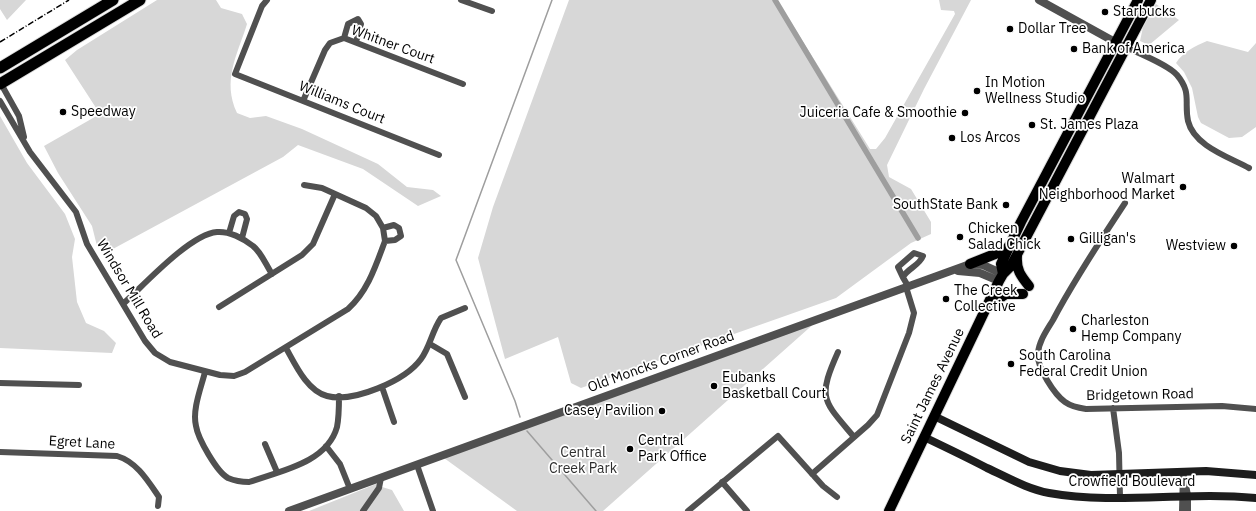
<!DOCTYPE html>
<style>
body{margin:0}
canvas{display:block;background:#fff}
</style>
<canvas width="1256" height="511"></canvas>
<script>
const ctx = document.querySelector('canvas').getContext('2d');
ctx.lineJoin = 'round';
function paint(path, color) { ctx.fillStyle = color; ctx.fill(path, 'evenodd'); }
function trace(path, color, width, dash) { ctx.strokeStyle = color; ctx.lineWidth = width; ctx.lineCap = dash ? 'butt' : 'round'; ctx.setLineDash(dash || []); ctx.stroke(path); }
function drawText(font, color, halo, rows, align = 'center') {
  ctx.font = font + ' "IBM Plex Sans",sans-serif'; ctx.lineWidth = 3.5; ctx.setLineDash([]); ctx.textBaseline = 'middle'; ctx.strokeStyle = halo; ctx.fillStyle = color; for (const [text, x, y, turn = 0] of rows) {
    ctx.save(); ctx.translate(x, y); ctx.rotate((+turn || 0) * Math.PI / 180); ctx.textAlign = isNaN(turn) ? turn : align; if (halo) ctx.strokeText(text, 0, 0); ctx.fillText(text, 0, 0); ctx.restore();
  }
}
paint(new Path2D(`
 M0 0H26L7 20 0 9Z
 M157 0H216L221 8 242 14 247 24C237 56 222 80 237 113L250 118 266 116 302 129 378 164 407 187 433 190 441 196 418 206 363 169 298 145 283 157 111 250 97 246 92 226 58 173 44 146 100 114 65 60 77 50Z
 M569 0H777L870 149H876L885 138 955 14 954 11 941 10 939 0H971L924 89 887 165 889 177 911 189 931 222V234L911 243 836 298 581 388 571 383 558 337 505 359 478 258 493 207Z
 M1156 4 1179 20 1149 45 1140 41 1143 27Z
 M1207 41 1248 52 1256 43V127L1242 137 1229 138 1201 123 1198 117 1192 88 1184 72 1176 63C1183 52 1195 46 1207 41Z
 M0 116 27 163 65 214 75 239 72 257 77 302 86 323 104 331 116 343 112 353 0 348Z
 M817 321 603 511H517L444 458Z
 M381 482 382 487 392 490 404 511H309Z`), '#d7d7d7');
trace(new Path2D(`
 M520 417 515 401 456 260 552 0
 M527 431 596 511`), '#9e9e9e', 1.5);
trace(new Path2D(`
 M775 0 918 238`), '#9e9e9e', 5.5);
const primary = new Path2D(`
 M1017 256C1016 270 1021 276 1029 286
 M970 264 1005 250 1009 246
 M1003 274 1001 264 1021 222 1138 0
 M990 305 1006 294H1023
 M889 511 999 281 1003 274 1011 266 1151 0`);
const trunk = new Path2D(`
 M0 68 113 0
 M0 84 140 0`);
trace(primary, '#dbdbdb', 12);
trace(trunk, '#dbdbdb', 13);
trace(new Path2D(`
 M267 0 262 6 235 74 439 155
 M461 0 492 11
 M344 38 348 24 358 19 361 24 356 42
 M1115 42C1130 50 1167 63 1177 75 1192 93 1184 101 1188 121 1194 146 1229 157 1249 168
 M0 82 19 116 24 137
 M0 101 30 152 76 212 87 244 145 341 155 353 170 362 220 375 234 376 245 372 348 309C368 291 376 265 385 241
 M303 101 325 50 330 43 344 38 463 84
 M304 185 322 188 366 208 376 216 383 228 385 241 395 240 401 236 399 228 394 225 383 228
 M1125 203C1100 241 1074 280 1053 320 1047 330 1039 341 1038 353 1036 367 1055 395 1065 402 1072 407 1079 408 1086 409L1222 406 1256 409
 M229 233 234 216 239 212 245 214 247 219 242 238
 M903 277C908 268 919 266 923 256L914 253 898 267C901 274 904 280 908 286
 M123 304C143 286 190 234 217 232 229 231 243 238 253 246 261 252 266 265 272 274
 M219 307 302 255 313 244 335 194
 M430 344 447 354 465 397
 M286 348C295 364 307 391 327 396 353 403 405 381 421 359 430 347 432 331 441 318L465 308
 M838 352C817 399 823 400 854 437
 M205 372C201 388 192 410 196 426 198 439 217 472 228 478 235 481 241 482 249 482 280 471 327 463 337 427 339 417 339 406 339 396
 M0 383 79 385
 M382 387 394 422
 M1113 408 1119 453 1120 497
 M265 444 277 472
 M326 446 340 464 350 489
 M0 452 117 456C137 462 148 481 159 497L158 506
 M417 465 433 511
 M812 474 868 425 877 415 909 333 914 313 906 287
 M722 482 747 511
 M363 511 379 488 381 478
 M688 511 778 436 823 486 837 497
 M1182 511 1183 472 1188 495V511`), '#505050', 6);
trace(new Path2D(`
 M1039 0 1115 42
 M958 271 980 273 999 281
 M289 511 970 264 983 265 1003 274`), '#505050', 8);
trace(new Path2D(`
 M934 416 1029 462 1060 471 1091 475 1206 471 1256 475
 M924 437C945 447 966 457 987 468 1007 477 1027 489 1049 493 1117 505 1187 491 1256 498`), '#1d1d1d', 8);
trace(primary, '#000', 10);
trace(trunk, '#000', 11);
trace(new Path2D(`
 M0 42 69 0`), '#000', 1.5, [6, 2, 1, 2]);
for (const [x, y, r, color] of [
 [1105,12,4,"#000"],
 [1010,29,4,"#000"],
 [1074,49,4,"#000"],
 [977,91,4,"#000"],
 [63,112,4,"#000"],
 [965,113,4,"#000"],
 [1032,125,4,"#000"],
 [952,138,4,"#000"],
 [1183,187,4,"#000"],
 [1006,205,4,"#000"],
 [960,237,4,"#000"],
 [1071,239,4,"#000"],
 [1234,246,4,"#000"],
 [946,299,4,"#000"],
 [1073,329,4,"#000"],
 [1011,364,4,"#000"],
 [714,386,4,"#000"],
 [662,411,4,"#000"],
 [630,449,4,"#000"]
]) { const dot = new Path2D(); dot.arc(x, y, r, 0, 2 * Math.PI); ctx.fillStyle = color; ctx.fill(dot); trace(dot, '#fff', 1.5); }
drawText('14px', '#000', '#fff', [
 ["Starbucks",1113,12],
 ["Dollar Tree",1018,29],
 ["Bank of America",1082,49],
 ["In Motion",985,83],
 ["Wellness Studio",985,99],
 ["Speedway",71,112],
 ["Juiceria Cafe & Smoothie",957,113,"right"],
 ["St. James Plaza",1040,125],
 ["Los Arcos",960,138],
 ["Walmart",1175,179,"right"],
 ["Neighborhood Market",1175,195,"right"],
 ["SouthState Bank",998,205,"right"],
 ["Chicken",968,229],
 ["Salad Chick",968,245],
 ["Gilligan's",1079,239],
 ["Westview",1226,246,"right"],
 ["The Creek",954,291],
 ["Collective",954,307],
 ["Charleston",1081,321],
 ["Hemp Company",1081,337],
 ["South Carolina",1019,356],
 ["Federal Credit Union",1019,372],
 ["Eubanks",722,378],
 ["Basketball Court",722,394],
 ["Casey Pavilion",654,411,"right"],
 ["Central",638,441],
 ["Park Office",638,457]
], 'left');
drawText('14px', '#000', '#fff', [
 ["Whitner Court",393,45,20],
 ["Williams Court",342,103,22],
 ["Windsor Mill Road",129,289,59],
 ["Old Moncks Corner Road",661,362,-20],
 ["Saint James Avenue",933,386,-64],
 ["Bridgetown Road",1140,395,-1],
 ["Egret Lane",82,443,3],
 ["Crowfield Boulevard",1132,482]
]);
drawText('14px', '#2e2e2e', '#fff', [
 ["Central",583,453],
 ["Creek Park",583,469]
]);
</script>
